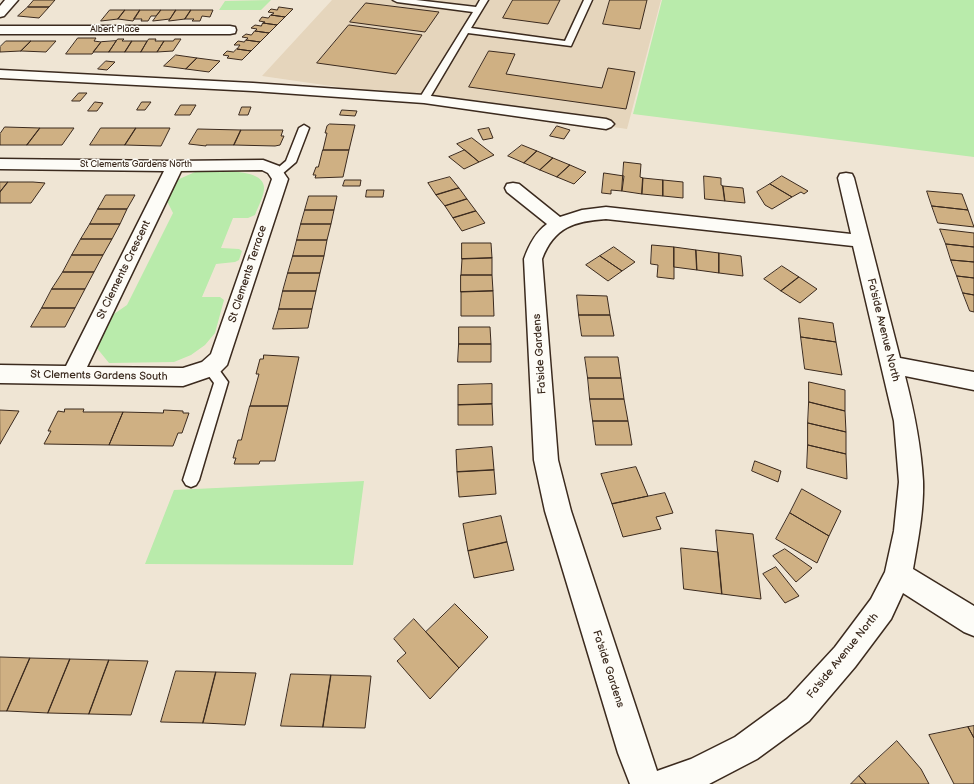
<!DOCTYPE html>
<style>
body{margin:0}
canvas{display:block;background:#efe5d4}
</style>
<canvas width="974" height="784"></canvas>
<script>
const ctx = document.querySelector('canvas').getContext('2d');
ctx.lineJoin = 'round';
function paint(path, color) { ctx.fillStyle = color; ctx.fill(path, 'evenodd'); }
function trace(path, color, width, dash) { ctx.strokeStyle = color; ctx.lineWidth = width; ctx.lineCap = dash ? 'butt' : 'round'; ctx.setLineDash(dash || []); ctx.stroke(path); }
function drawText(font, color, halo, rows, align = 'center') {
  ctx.font = font + ' "Balsamiq Sans",sans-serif'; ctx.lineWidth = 3; ctx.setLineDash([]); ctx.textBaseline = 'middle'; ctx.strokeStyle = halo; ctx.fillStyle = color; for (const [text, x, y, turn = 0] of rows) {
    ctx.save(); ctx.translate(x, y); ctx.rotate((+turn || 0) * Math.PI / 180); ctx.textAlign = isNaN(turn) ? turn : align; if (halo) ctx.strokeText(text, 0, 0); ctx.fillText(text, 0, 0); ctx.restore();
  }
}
paint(new Path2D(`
 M332 0H661L627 129 262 76Z`), '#e5d5bc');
paint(new Path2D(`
 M271 0 261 10H219L225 1Z
 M662 0H974V157L633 114Z
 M195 172C209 172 265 166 264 188 264 196 258 207 255 215L248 218H233L221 248 239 249 242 251 239 260 235 262 216 264 202 297H220L224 300 215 333 205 345 191 355 174 362 109 363 96 347 111 316 127 305 173 213 166 199 177 180Z
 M364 481 353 565 145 564 174 490Z`), '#b9ebab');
const building = new Path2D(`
 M34 0H55L49 7H28Z
 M513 0H560L548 24 503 18Z
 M610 0H647L640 29 603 24Z
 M366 3 439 12 425 32 350 22Z
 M28 7H49L39 18 18 16Z
 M279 7 293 9 285 17 271 15 274 13 268 12 271 9 277 10Z
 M110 10H125L118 19 101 21Z
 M125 10H140L133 21 118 19Z
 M140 10H161L156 16H151L148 21H141L142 19H134Z
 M161 10H176L170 19 153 21Z
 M176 10H191L185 19 169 21Z
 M191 10H213L210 17 202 16 200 21H192L194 19H185Z
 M271 15 285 17 277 25 263 23 265 22 259 21 262 17 268 18Z
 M263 23 277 25 269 33 255 31 257 29 251 28 255 25 261 26Z
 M349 25 422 35 396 74 317 63Z
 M255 31 269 33 260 42 246 40 248 38 242 37 246 34 251 35Z
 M78 38H96L94 41 101 42 92 54H66Z
 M118 39H124L122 41H132L125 52H109Z
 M149 39H156L155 41H164L157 52H141Z
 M175 39H181L173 51 157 52 164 41H173Z
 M246 40 260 42 251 51 237 49 240 45H234L238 41 244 42Z
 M6 41H31L21 51 0 52V47Z
 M31 41H56L46 52 21 51Z
 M116 41 109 52H93L101 42Z
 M132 41H147L141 52H125Z
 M237 49 251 51 242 60 227 58 229 56 223 55 227 51 233 52Z
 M489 51 515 54 506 74 602 88 608 68 635 72 626 109 469 87Z
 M176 55 197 58 186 69 164 66Z
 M197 58 220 61 209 72 186 69Z
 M106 61 115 62 107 70 98 69Z
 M79 93H87L80 101H72Z
 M95 102 103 103 97 111H88Z
 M142 102H151L145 110H137Z
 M181 105H196L190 115H175Z
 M242 107H251L248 115H239Z
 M342 110 357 111 355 116 340 115Z
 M330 124 355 125 349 150H323L327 133H325L327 126Z
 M557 126 570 130 564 139 550 136Z
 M5 127 40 128 27 145H0V134Z
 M40 128H74L62 145H27Z
 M101 128H136L125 145H90Z
 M136 128H170L161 146 125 145Z
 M489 128 493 138 483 140 478 130Z
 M198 129 241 130 234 145H206V146L189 144Z
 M241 130H283L281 136H284L280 145 275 146 234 145Z
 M472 138 494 155 479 162 457 144Z
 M522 145 537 151 524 163 508 156Z
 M323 150H349L343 177 315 178 316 175H313L316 167H318Z
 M465 150 479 162 464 169 449 157Z
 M537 151 553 158 540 170 524 163Z
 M553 158 570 165 557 177 540 170Z
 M624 162 641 164 640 177 643 178 642 194 622 191Z
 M570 165 586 172 574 184 557 177Z
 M604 173 624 176 622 191 611 190V194L602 193Z
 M704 176 721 178V185L723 186 725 201 705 199Z
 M782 176 808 191 804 194 801 192 792 197 770 184Z
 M450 177 459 188 436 195 428 183Z
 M643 178 663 180V196L642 194Z
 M345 180H361L360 186H343Z
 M663 180 683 182V198L663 196Z
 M0 182H8L0 192Z
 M8 182H33L45 183 31 203H0V192Z
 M770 184 792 197 772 209 765 205 757 192Z
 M723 186 743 188 745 203 725 201Z
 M459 188 467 199 445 206 436 195Z
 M367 190H384L383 197H366Z
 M927 191 962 194 968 210 932 206Z
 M106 195H135L127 209H98Z
 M309 196H337L334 210H305Z
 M467 199 476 211 453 218 445 206Z
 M932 206 968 210 974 227 938 223Z
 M98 209H127L120 224H90Z
 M305 210H334L331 224H301Z
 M476 211 485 223 462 231 453 218Z
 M90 224H120L112 239H81Z
 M301 224H331L327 240H297Z
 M940 229 974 233V247L946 244Z
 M81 239H112L103 255H72Z
 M297 240H327L324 256H293Z
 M462 243H491L492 258 462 259Z
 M946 244 974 247V262L951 260Z
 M652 245 674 247V279L657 277 658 265 651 264Z
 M614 247 635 262 622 271 600 256Z
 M674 247 696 250 697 270 674 267Z
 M696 250 719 253V273L697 270Z
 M719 253 741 256 743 276 719 273Z
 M72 255H103L94 272H63Z
 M293 256H324L320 273H288Z
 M600 256 622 271 608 281 586 265Z
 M492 258V275H461L462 259Z
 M951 260 974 262V278L957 276Z
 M782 266 799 277 781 291 764 279Z
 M63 272H94L85 289H52Z
 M288 273H320L316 291H283Z
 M461 275H492L493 291 461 292Z
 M957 276 974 278V295L963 293Z
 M799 277 817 289 800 303 781 291Z
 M52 289H85L75 308H42Z
 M283 291H316L312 309H279Z
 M493 291 494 316H461V292Z
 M963 293 974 295V312L970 311Z
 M577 295 607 296 610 315H579Z
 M42 308H75L65 327H31Z
 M279 309H312L308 328 273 329Z
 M579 315H610L614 336H582Z
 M799 318 833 323 836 342 801 337Z
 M459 327H490L491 344H459Z
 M801 337 836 342 842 375 805 369Z
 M459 344H491V362H458Z
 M264 355 299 357 288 406H250L259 374H256L260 359H263Z
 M585 357H618L621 378H588Z
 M588 378H621L624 399H590Z
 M809 382 845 390V411L809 402Z
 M492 384V404L458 405V385Z
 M590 399H624L628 421H593Z
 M809 402 845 411 846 432 808 423Z
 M492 404 493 425H458V405Z
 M250 406H288L275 461H260L259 464H234L236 458H233L238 440H241Z
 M65 409H84L83 412H123L109 445 44 444 51 431H48L58 411 64 412Z
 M0 410 19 411 0 444Z
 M164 410 183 411V413H189L182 433H178L173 446 109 445 123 412 163 413Z
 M593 421H628L632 445H596Z
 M808 423 846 432V454L808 445Z
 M808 445 846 454 847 479 807 468Z
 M492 447 494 470 457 472 456 450Z
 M755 461 781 471 778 482 752 471Z
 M636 467 648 496 612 504 601 474Z
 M494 470 496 494 459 497 457 472Z
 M802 489 841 511 829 536 790 513Z
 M665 493 673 513 656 517 661 529 623 537 612 504Z
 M790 513 829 536 817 563 776 539Z
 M501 516 507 542 468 551 463 524Z
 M716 530 753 534 761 599 722 594Z
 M507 542 514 570 474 578 468 551Z
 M681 548 718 552 722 594 684 589Z
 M785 549 812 568 796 582 773 556Z
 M776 567 799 596 785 603 763 574Z
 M455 604 488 637 459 668 426 632Z
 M414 619 459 668 430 699 397 661 406 653 394 639Z
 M0 657 30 658 7 711H0Z
 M30 658 70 659 48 713 7 711Z
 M70 659 109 660 89 714 48 713Z
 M109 660 148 661 131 715 89 714Z
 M176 671 216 672 203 723 161 722Z
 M216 672 256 673 245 725 203 723Z
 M291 674 331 675 323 727 281 726Z
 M331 675 371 676 365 728 323 727Z
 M974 726V738L968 727Z
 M968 727 974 738V784H954L929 735Z
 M897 741 921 769 929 784H866L859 776Z
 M859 776 866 784H851Z`);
paint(building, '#cfb083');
trace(building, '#3b2a1e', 1);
const service = new Path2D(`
 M393 0H416L476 7 480 0H488L471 28 565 41 584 0H592L571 46 468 33 429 99 424 102 419 99 473 12 397 2Z
 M304 125 309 128 296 162 282 174H274L273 172 286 161 299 128Z
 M210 363 215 364 228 382 199 480 196 485 191 487 186 485 183 480 214 383 203 368 205 364Z`);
const minor = new Path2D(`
 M5 0H18L4 16 0 17V6Z
 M0 26H230L235 27 236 30 235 33 230 34H0Z
 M0 70 253 83 424 95 606 119 611 121 614 124 611 127 606 129 424 103 253 91 0 78Z
 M0 159 175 161 263 160 279 166 288 179 227 365 218 374 183 386 0 383V365L66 366 164 171 0 169ZM262 170 268 173 272 179 211 354 202 362 183 368 87 367 181 171Z
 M846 173 852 174 854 178 900 358 974 372V390L905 376C914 411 921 445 923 481 924 510 918 540 913 569L974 606V636L964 632 903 593 891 619 855 667 809 721 757 759 709 784H630L618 753 545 511 534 460 524 259C529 245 535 233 547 224L507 192 505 188 507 184 513 183 519 184 560 217 582 210 606 207 851 234 838 178 840 174ZM606 219 853 246 894 421 899 482 894 531 885 572 871 599 835 647 787 699 735 737 691 759 657 771 571 511 558 460 542 259C554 227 575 221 606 219Z`);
trace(service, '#3b2a1e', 3);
trace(minor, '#3b2a1e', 3);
paint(service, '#fdfcf7');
paint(minor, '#fdfcf7');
drawText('9px', '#3b2a1e', '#fdfcf7', [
 ["Albert Place",115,30],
 ["St Clements Gardens North",136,165]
]);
drawText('11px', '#3b2a1e', '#fdfcf7', [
 ["St Clements Crescent",124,270,-64],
 ["St Clements Terrace",248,274,-72],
 ["Fa'side Avenue North",883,330,76],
 ["Fa'side Gardens",540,354,-94],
 ["St Clements Gardens South",99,376,1],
 ["Fa'side Avenue North",843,656,-51],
 ["Fa'side Gardens",608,669,72]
]);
</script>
